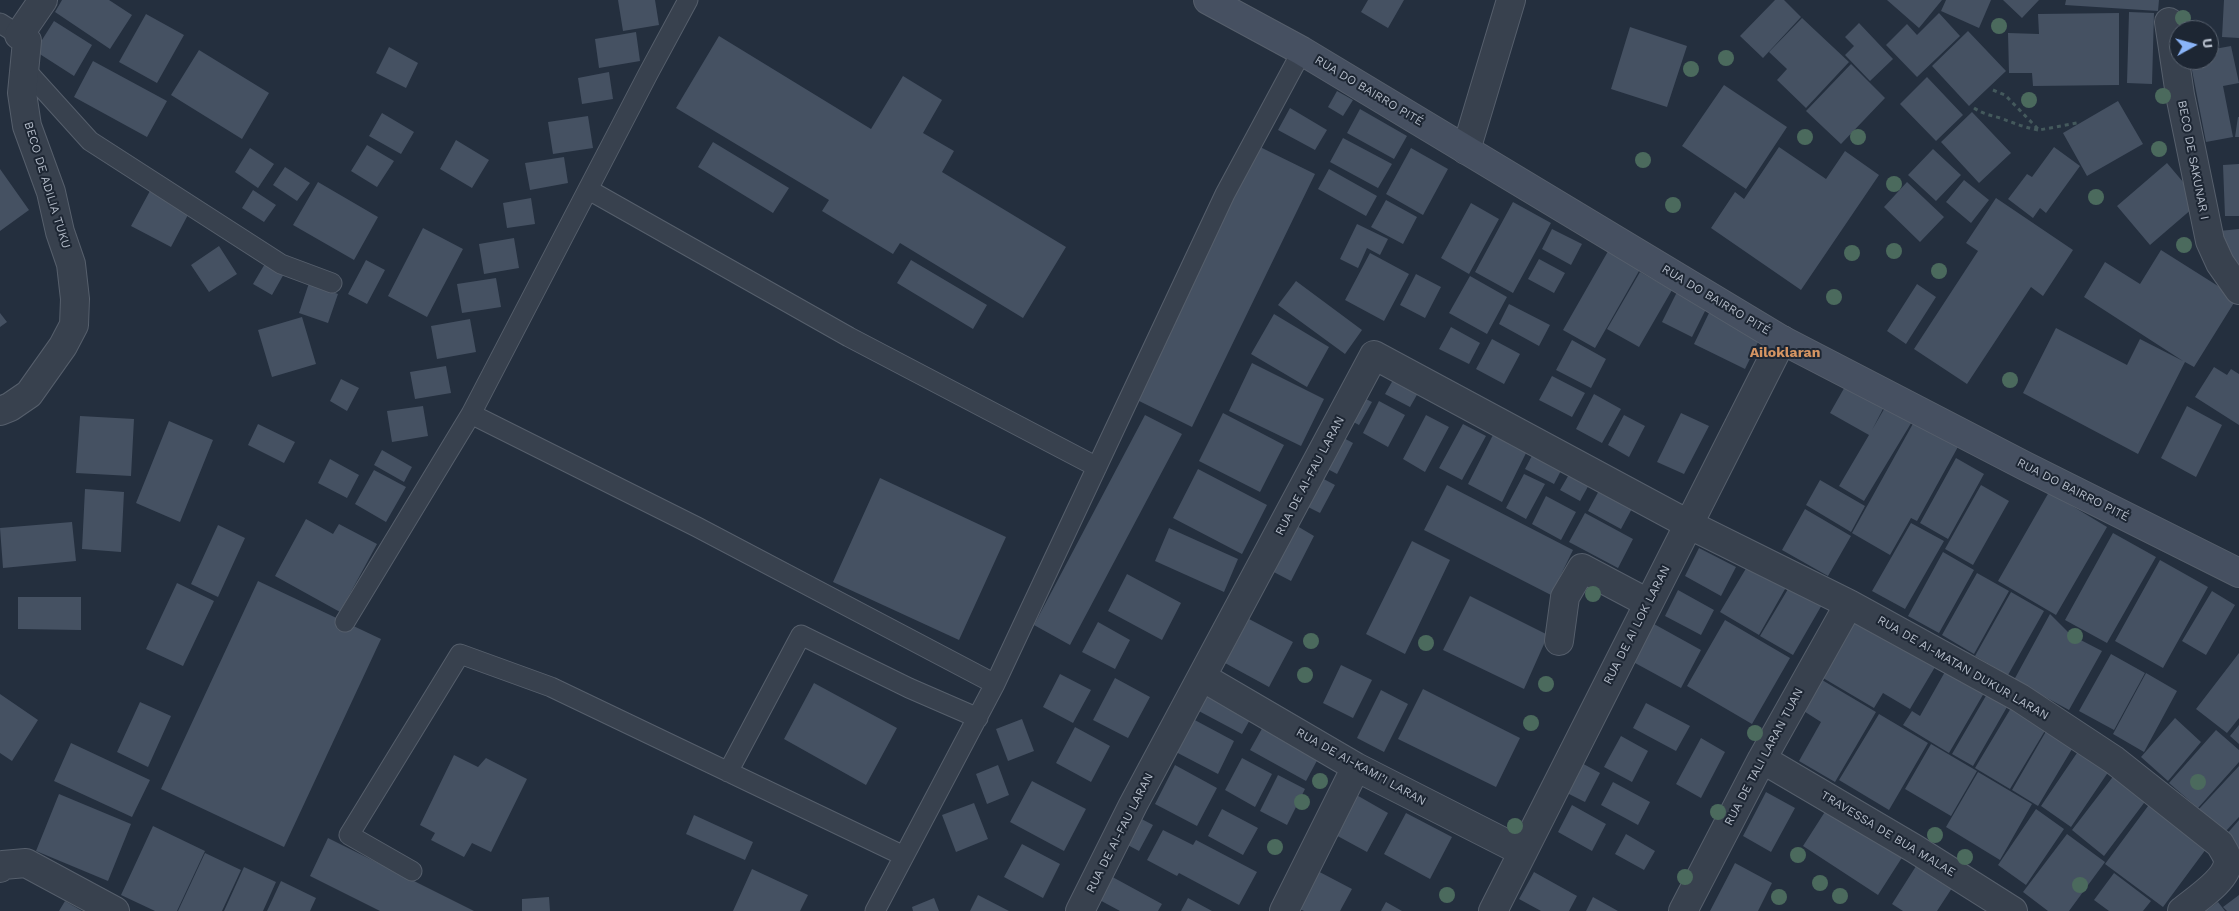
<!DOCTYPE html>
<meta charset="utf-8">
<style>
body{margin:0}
#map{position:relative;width:2239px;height:911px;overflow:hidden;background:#242f3e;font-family:"Work Sans",sans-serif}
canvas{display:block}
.north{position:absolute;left:2169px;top:20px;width:50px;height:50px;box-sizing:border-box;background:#1d2633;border:1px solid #59626f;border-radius:50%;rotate:83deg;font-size:14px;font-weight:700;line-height:20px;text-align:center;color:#b4bcc9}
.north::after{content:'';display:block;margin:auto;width:18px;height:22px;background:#8ab4f8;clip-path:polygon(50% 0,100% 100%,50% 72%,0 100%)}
</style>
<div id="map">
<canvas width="2239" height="911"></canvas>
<div class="north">U</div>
</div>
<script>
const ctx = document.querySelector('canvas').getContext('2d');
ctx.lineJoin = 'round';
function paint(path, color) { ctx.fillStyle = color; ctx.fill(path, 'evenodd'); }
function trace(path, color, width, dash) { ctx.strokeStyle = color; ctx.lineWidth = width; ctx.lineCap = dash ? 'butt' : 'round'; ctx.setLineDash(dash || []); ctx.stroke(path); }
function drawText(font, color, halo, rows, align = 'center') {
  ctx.font = font + ' "Work Sans",sans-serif'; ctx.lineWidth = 4; ctx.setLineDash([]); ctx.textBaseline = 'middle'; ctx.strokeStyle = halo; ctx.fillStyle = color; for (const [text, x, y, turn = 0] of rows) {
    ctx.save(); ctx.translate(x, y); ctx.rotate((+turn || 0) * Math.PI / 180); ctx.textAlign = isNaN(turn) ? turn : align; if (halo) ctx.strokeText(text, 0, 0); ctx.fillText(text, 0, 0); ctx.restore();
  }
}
paint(new Path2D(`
 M62 0H109L132 15 110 49 55 12Z
 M618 0H655L659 25 623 31Z
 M1368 0H1404L1388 28 1361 12Z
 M1775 0H1784L1801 17 1763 58 1740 36Z
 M1887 0H1942L1919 28Z
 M1946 0H1991L1979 28 1941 11Z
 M2003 0H2039L2022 18Z
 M2066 0H2159L2158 11 2065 5Z
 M2224 0H2239V38L2222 37Z
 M2129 12 2154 13 2152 84 2127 83Z
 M1939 13 1960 36 1917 77 1886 45 1907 24 1917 35Z
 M2119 13V85L2033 86 2032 73H2009L2008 33 2039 34 2038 14Z
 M146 14 184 35 157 83 119 62Z
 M1802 18 1849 62 1806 108 1777 80 1787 69 1769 52Z
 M54 21 92 45 74 76 35 51Z
 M1859 23 1893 59 1870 81 1845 55 1854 46 1845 37Z
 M1630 27 1687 46 1667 107 1611 89Z
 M1968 31 2006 71 1969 106 1932 66Z
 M636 32 640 61 599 68 595 39Z
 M719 36 871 129 903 76 942 100 923 133 954 151 942 172 1066 247 1023 318 900 243 893 254 822 211 829 200 676 108Z
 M2231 46 2239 83 2223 86 2233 137 2206 142 2190 60H2209V50Z
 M389 47 418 63 406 88 376 73Z
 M199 50 269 93 242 139 171 95Z
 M93 61 167 101 147 137 74 97Z
 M1851 64 1885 98 1841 144 1806 111Z
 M609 72 613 99 582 104 578 78Z
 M1927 77 1963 115 1936 141 1900 104Z
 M1724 85 1787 127 1746 189 1682 146Z
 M1337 91 1353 100 1343 116 1328 107Z
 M2118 101 2143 144 2087 176 2063 133Z
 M1290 108 1327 130 1315 150 1278 130Z
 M1360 109 1407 136 1394 159 1347 133Z
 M1972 112 2011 153 1979 183 1941 142Z
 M382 113 414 132 401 154 369 136Z
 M588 116 593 148 553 154 548 122Z
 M2238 117H2239V137H2235Z
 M1343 138 1392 164 1378 188 1330 162Z
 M456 140 489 160 472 188 440 169Z
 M713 142 789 188 773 213 698 167Z
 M367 145 394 161 377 187 351 171Z
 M1258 146 1315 174 1192 427 1135 399Z
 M1779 147 1826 179 1845 151 1879 175 1801 290 1711 228 1735 192 1744 199Z
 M2054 147 2080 166 2046 213 2040 208 2033 218 2008 199 2027 174 2032 177Z
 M250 148 274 164 258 188 235 172Z
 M1411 148 1448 169 1423 215 1386 194Z
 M1933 149 1961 175 1936 201 1908 175Z
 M564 157 568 183 530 190 525 163Z
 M2167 163 2200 202 2150 245 2117 206Z
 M2239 164V216H2225L2223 165Z
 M285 167 310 183 297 201 273 185Z
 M0 169 29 210 0 231Z
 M1329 169 1377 196 1366 216 1318 189Z
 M1964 180 1989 200 1971 223 1946 202Z
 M318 182 378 217 354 260 293 225Z
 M1907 182 1944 217 1920 242 1884 207Z
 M151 189 190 211 171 247 131 226Z
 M253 190 276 205 264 222 242 208Z
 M531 198 535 224 507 228 503 203Z
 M1996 198 2073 250 2043 296 2031 287 1967 384 1914 349 1978 251 1966 243Z
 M1386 200 1417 217 1403 244 1371 227Z
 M1513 202 1551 223 1513 293 1475 272Z
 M1471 203 1499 219 1469 274 1441 258Z
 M1357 224 1388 239 1380 255 1367 248 1358 268 1340 259Z
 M423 228 463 249 427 317 388 296Z
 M1552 229 1582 244 1571 265 1542 249Z
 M2239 229V270H2235L2219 231Z
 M514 238 519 268 484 274 479 244Z
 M219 246 237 274 209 292 191 265Z
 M1611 246 1643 264 1595 348 1563 330Z
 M2161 250 2237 298 2194 367 2185 362 2138 454 2023 393 2056 328 2127 365 2140 339 2183 361 2084 297 2105 262 2140 284Z
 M1370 253 1409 274 1384 321 1345 300Z
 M1539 259 1565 273 1554 293 1528 279Z
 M366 260 385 270 367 304 348 294Z
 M911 260 987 305 973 329 897 283Z
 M266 262 285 272 272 295 253 284Z
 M1640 272 1672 290 1639 347 1607 329Z
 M1416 274 1441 287 1425 318 1400 305Z
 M1470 276 1507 297 1487 334 1449 313Z
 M496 278 501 307 462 313 457 284Z
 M1296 281 1362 330 1345 354 1278 305Z
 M309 283 338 294 328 323 299 313Z
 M1917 284 1936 297 1906 344 1887 331Z
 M1677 292 1707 307 1692 337 1662 322Z
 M1509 304 1550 325 1539 346 1499 324Z
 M0 313 7 322 0 327Z
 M1709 313 1760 338 1745 369 1694 344Z
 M1274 314 1329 347 1307 387 1251 354Z
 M302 317 316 364 272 377 258 330Z
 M470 319 476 352 437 359 431 326Z
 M1451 327 1480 343 1469 364 1439 349Z
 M1492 339 1520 354 1504 384 1476 369Z
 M1572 340 1606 359 1591 388 1556 370Z
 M1252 363 1324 399 1301 446 1229 411Z
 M446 366 451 393 415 399 410 372Z
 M2214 367 2227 375 2231 369 2239 374V425L2195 397Z
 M1552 376 1585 393 1572 417 1539 400Z
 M341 379 359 388 347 411 330 401Z
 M1393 380 1418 393 1410 407 1385 394Z
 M1847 383 1885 405 1872 430 1887 404 1913 420 1864 501 1839 486 1869 435 1830 413Z
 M1594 394 1621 409 1602 443 1576 429Z
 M1358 395 1372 402 1359 425 1346 418Z
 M1379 401 1405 415 1388 447 1363 433Z
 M423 406 428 436 392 442 387 411Z
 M2187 406 2222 425 2196 477 2161 458Z
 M1223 413 1284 445 1260 492 1199 461Z
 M1681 413 1709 426 1684 474 1657 462Z
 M1145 415 1182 434 1070 645 1034 625Z
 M1426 415 1449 427 1425 472 1403 459Z
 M1624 415 1645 426 1629 457 1608 445Z
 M80 416 134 419 131 476 76 473Z
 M1915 420 1959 445 1917 521 1911 518 1890 555 1852 533Z
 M169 421 213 440 180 522 136 503Z
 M258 424 295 442 284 463 248 445Z
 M1463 424 1486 436 1462 480 1439 468Z
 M1494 433 1528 449 1502 502 1468 484Z
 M1338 435 1353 443 1337 474 1322 466Z
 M1536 448 1565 463 1554 484 1525 469Z
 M382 450 412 467 404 482 374 465Z
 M1956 458 1984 474 1948 539 1920 523Z
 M330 459 359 475 347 498 318 483Z
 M1198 469 1267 505 1242 554 1173 518Z
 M374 470 406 487 386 522 355 504Z
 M1571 471 1591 481 1580 501 1560 490Z
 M1524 474 1545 484 1526 519 1506 508Z
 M1318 476 1335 485 1320 513 1304 505Z
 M880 478 1006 537 959 640 833 582Z
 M1820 480 1865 506 1851 532 1806 505Z
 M1447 485 1573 550 1551 595 1424 530Z
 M1602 485 1635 503 1621 529 1588 511Z
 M1981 485 2009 501 1973 565 1945 549Z
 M85 489 124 492 121 552 82 549Z
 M2049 492 2107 527 2056 615 1998 581Z
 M1546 496 1576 512 1561 540 1532 524Z
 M1805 509 1851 536 1828 576 1782 550Z
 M1585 513 1633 539 1618 568 1569 542Z
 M306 519 333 534 339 524 377 544 340 612 275 576Z
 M72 522 76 561 3 568 0 528Z
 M1292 523 1314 536 1291 581 1268 569Z
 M1911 523 1944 541 1905 609 1872 591Z
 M218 525 245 538 218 597 191 584Z
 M1169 528 1238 559 1224 592 1155 561Z
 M2113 533 2156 557 2107 643 2065 620Z
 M1412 541 1450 560 1405 654 1366 634Z
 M1699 548 1736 567 1721 596 1685 576Z
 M1943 552 1974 570 1939 633 1908 616Z
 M1751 560 1789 582 1759 635 1720 612Z
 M2160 560 2208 587 2163 668 2115 641Z
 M1977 573 2009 591 1974 654 1942 635Z
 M1127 574 1181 603 1162 640 1108 611Z
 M258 581 381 639 284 847 161 789Z
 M177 583 214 601 183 666 146 649Z
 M1791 584 1823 603 1793 655 1760 636Z
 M1678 590 1714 610 1701 635 1665 616Z
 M2212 591 2235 605 2206 655 2182 641Z
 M2011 592 2044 611 2008 675 1975 656Z
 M1470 596 1548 635 1524 689 1443 650Z
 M18 597H81V630L18 629Z
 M2050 614 2071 635 2102 651 2069 710 2014 680Z
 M1851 617 1935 667 1910 709 1883 693 1874 708 1818 675Z
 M1249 619 1293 642 1269 687 1225 663Z
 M1645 619 1701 650 1681 688 1624 657Z
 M1725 620 1790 658 1752 724 1687 686Z
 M1098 622 1130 640 1115 669 1082 652Z
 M2239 653V718L2227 733 2196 709Z
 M2111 654 2145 673 2114 730 2079 711Z
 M1341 665 1372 680 1353 718 1323 703Z
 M1946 670 1984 693 1949 753 1903 725 1912 711 1920 716Z
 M2146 673 2177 691 2144 752 2113 734Z
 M1060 674 1091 690 1073 723 1043 707Z
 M1817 677 1876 712 1835 782 1799 761 1821 722 1799 708Z
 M1115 678 1150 697 1128 738 1093 720Z
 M814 683 897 728 866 785 784 739Z
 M1423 689 1520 738 1496 787 1398 739Z
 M1381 690 1408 704 1384 752 1357 738Z
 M1205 691 1252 716 1242 734 1195 709Z
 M0 694 38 720 12 761 0 753Z
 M1987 694 2007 707 1973 766 1952 754Z
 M140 702 171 716 148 767 117 752Z
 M1646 703 1690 726 1676 751 1633 728Z
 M2011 708 2046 729 2010 789 1975 768Z
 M1879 714 1928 743 1889 810 1839 780Z
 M1191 718 1234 741 1218 774 1174 751Z
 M2175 718 2201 742 2168 781 2141 757Z
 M1022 719 1034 751 1008 761 996 729Z
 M1264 725 1320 755 1306 781 1250 750Z
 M2239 725V744L2230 736Z
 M1075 727 1110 746 1091 782 1056 763Z
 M2048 728 2075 744 2038 806 2012 790Z
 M2216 730 2239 750V762L2198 808 2169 783Z
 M1621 736 1648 751 1632 782 1604 767Z
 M1701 738 1725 752 1701 798 1676 784Z
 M71 743 150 780 132 817 54 781Z
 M1931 744 1977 771 1951 816 1905 789Z
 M2081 747 2111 768 2071 827 2041 806Z
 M454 755 478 767 486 758 527 779 491 852 472 843 464 857 431 840 435 833 420 825Z
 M1242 758 1272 774 1255 807 1225 790Z
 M1578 761 1600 773 1585 802 1563 791Z
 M998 765 1009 795 987 804 976 774Z
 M1175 765 1217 788 1197 826 1155 804Z
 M2239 766V817L2225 832 2199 809Z
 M1978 772 2032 804 2000 860 1946 827Z
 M2115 774 2147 799 2104 856 2072 830Z
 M1278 775 1305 789 1287 825 1260 811Z
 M1032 781 1086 809 1064 851 1010 822Z
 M1613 782 1650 802 1638 825 1601 805Z
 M1766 792 1795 808 1771 852 1743 836Z
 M1353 793 1388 813 1367 852 1332 833Z
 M59 794 131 824 108 881 36 851Z
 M2151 802 2209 845 2163 907 2105 864Z
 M974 803 988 839 956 852 942 815Z
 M1572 805 1606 824 1592 851 1558 832Z
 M1828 807 1903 856 1878 895 1803 846Z
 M1222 809 1258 828 1243 855 1208 836Z
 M2036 809 2064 829 2026 885 1998 865Z
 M1406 813 1452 837 1430 879 1384 854Z
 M694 815 753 842 745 860 686 834Z
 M1134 815 1153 825 1139 851 1120 841Z
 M2239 820V848L2225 836Z
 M153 826 205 851 177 911H155L121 895Z
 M1163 830 1193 845 1196 840 1257 872 1239 905 1179 873 1177 876 1147 860Z
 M1626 834 1655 851 1644 870 1615 854Z
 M2067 834 2105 862 2069 911H2048L2023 892Z
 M328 838 474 911H380L310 876Z
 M1022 844 1060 864 1043 898 1004 877Z
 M205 853 241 870 222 911H178Z
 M1735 863 1772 883 1758 911H1710Z
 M1918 863 1954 885 1937 911H1903L1892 904Z
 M244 867 276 882 263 911H224Z
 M1312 868 1352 889 1340 911H1304L1292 905Z
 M752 869 808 895 800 911H733Z
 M1534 872 1577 896 1569 911H1541L1519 899Z
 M2114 873 2151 901 2143 911H2109L2094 900Z
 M1107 874 1162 904 1158 911H1120L1094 897Z
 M281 881 316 898 310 911H267Z
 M978 895 1009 911H970Z
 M2239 895V911H2227L2223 907Z
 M549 897 550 911H522V899Z
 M1593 897 1618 911H1586Z
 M934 898 939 911H913L912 907Z
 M1188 898 1212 911H1181Z
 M65 901 82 911H59Z
 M1386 902 1402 911H1381Z
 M2218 902 2225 911H2206Z`), '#455162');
const lane = new Path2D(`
 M0 23 19 35
 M24 68 90 141 281 264 332 283
 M589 190 849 337 1097 467
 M471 414 697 527 995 684
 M345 622 471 414 648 74 688 0
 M728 772 801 635 909 688 978 718
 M412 871 349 835 460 654 551 687 904 856
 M875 911 995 684 1225 194 1302 51`);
const street = new Path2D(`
 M2169 22 2180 95 2210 241 2220 263 2239 290
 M1466 150 1511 0
 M0 411 10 407 29 394 63 346 74 325 75 299 71 264 60 232 51 192 27 126 22 93 27 41 19 35 43 0
 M1559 641 1565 597 1582 568 1648 603
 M1202 677 1356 767 1523 852
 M1762 759 1915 849 2013 911
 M0 868 3 865 26 863 115 911
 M1080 911 1133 805 1374 355 1688 524 1849 604 2020 698 2114 760 2220 844C2223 850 2228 856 2228 862 2227 880 2195 900 2182 911
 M1284 911 1356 767
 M1493 911 1782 340
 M1683 911 1762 759 1849 604`);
const secondary = new Path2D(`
 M1208 0 1302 51 1782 340 2025 466 2239 573`);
trace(lane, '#565f6c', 21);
trace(street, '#565f6c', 30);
trace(secondary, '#565f6c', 30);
trace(new Path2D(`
 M1993 90 2005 95 2039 130 2077 123
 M1974 108C1983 114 1990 115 2000 118 2014 123 2023 127 2038 130`), '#44595c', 3, [4, 4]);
trace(lane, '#38414e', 19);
trace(street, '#38414e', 28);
trace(secondary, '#465061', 28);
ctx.fillStyle = '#4b6a5d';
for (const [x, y] of [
 [2183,18],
 [1999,26],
 [1726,58],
 [1691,69],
 [2163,96],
 [2029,100],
 [1805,137],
 [1858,137],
 [2159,149],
 [1643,160],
 [1894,184],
 [2096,197],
 [1673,205],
 [2184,245],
 [1894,251],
 [1852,253],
 [1939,271],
 [1834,297],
 [2010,380],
 [1593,594],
 [2075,636],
 [1311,641],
 [1426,643],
 [1305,675],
 [1546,684],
 [1531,723],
 [1755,733],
 [1320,781],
 [2198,782],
 [1302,802],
 [1718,812],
 [1515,826],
 [1935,835],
 [1275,847],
 [1798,855],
 [1965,857],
 [1685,877],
 [1820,883],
 [2080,885],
 [1447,895],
 [1840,896],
 [1779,897]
]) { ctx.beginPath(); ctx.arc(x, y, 8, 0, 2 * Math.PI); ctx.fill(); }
drawText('12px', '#b4bcc9', '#1d2633', [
 ["RUA DO BAIRRO PITÉ",1369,91,31],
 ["BECO DE SAKUNAR I",2193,160,79],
 ["BECO DE ADILIA TUKU",47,185,73],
 ["RUA DO BAIRRO PITÉ",1716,300,31],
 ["RUA DE AI-FAU LARAN",1310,476,-62],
 ["RUA DO BAIRRO PITÉ",2073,490,27],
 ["RUA DE AI LOK LARAN",1637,625,-63],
 ["RUA DE AI-MATAN DUKUR LARAN",1963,668,30],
 ["RUA DE TALI LARAN TUAN",1764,757,-62],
 ["RUA DE AI-KAMI’I LARAN",1361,767,29],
 ["RUA DE AI-FAU LARAN",1120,833,-63],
 ["TRAVESSA DE BUA MALAE",1888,834,31]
]);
drawText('bold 14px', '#d59563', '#1d2633', [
 ["Ailoklaran",1785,353]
]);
</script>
